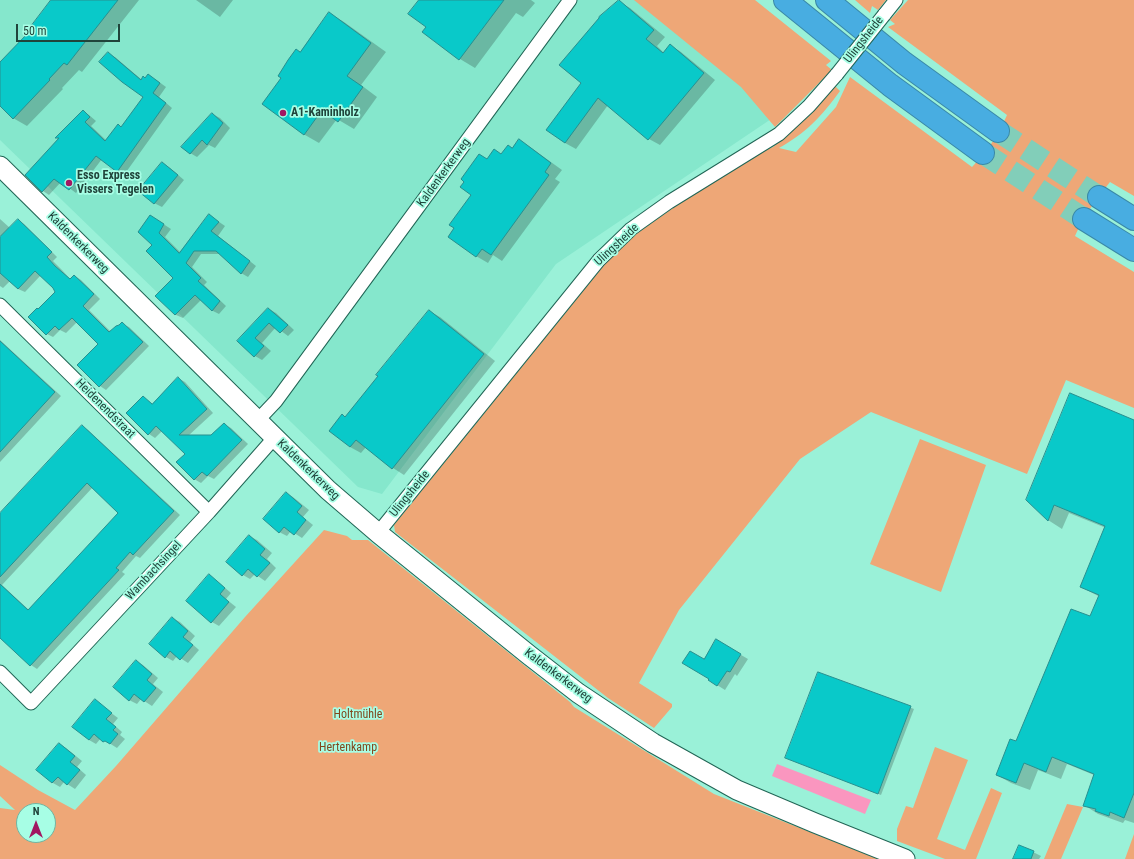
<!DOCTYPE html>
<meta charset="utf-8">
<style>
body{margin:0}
#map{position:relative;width:1134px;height:859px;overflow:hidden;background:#9af1d8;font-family:"Roboto Condensed",sans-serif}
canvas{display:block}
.north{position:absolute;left:16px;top:803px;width:40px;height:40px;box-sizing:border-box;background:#a7fee5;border:1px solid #71b4a1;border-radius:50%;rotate:0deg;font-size:11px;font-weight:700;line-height:16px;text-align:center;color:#20443b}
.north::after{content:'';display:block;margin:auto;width:14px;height:18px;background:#a11762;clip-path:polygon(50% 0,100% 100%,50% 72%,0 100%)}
.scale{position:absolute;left:16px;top:24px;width:104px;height:18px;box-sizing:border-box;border:2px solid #20443b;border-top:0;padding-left:5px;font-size:12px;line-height:14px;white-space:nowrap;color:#20443b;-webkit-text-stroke:3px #a7fee5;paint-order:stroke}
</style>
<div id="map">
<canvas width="1134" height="859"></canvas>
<div class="north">N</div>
<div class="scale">50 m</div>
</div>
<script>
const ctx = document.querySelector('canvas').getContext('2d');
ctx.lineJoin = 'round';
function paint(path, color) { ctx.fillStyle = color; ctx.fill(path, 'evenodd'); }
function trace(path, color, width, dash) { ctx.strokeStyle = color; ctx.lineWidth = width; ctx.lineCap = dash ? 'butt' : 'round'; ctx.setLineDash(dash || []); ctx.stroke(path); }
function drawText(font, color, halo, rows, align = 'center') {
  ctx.font = font + ' "Roboto Condensed",sans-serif'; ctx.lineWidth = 3.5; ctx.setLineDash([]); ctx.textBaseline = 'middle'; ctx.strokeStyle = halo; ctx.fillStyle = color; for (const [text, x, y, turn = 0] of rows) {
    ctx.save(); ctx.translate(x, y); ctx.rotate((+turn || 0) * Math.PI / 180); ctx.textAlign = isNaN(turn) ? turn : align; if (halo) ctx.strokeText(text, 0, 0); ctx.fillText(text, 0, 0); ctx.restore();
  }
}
paint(new Path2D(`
 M0 0H641L780 113 556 264 382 494 358 487 0 140Z`), '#85e7cc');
paint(new Path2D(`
 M634 0H755L831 61 826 65 832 70 775 127 741 87Z
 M855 0H886L878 10 872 6 870 13Z
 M908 0H1134V196L1110 182C1097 198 1083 217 1075 236L1134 272V408L1066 380 1027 474 871 412 800 459 679 610 639 683 672 704V707L654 728 608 698 395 532 394 525 604 265 636 234 673 208 753 156 773 147 810 115 831 89 835 86 840 91C822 116 806 133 779 148L796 152 836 107 850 77 972 167C986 153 999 134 1007 115L888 27 895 24 890 20Z
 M920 439 986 465 941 592 870 564Z
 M324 530 347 536 352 540H368L570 702 574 707 714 794 878 859H0V808L15 810 0 796V765L38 790 75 810 116 766 245 617ZM24 811H48V835H24Z
 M935 747 968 760 937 839 965 850 991 788 1002 793 976 859H945L897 841V829L906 806 913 808Z
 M1067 804 1083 807 1061 859H1044Z
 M1134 834V859H1125Z`), '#eea777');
paint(new Path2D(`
 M777 764 871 800 865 814 772 776Z`), '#fa96bf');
paint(new Path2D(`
 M52 0H139L82 72 79 70 62 88 63 89 27 126 13 118 0 105V63L29 33Z
 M196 0H233L220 17Z
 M420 0H531L535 3 523 17 516 13 475 68 460 59 424 32 428 27Z
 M619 2 630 8 665 37 657 46 664 53 670 45 681 52 715 80 660 145 649 139 608 105 576 149 565 143 582 83Z
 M329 13 344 22 386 52 361 85 377 97 354 129 337 119 319 143 305 135 263 104Z
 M108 54 115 57 142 80 146 79H155L166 87 159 97 172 108 124 175 102 159 76 193 61 182 49 195 43 191 59 140 57 138 83 111 89 115 96 121 91 126 107 141 119 126 122 127 145 96Z
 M212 114 220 118 230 128 215 148 209 145 197 157 190 153Z
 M519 140 530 147 562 170 555 179 560 182 502 261 493 255 488 263 476 256 449 236 455 228 473 195 487 160 502 155 508 146 513 149Z
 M163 163 170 168 184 180 162 207 154 203Z
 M209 215 225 226 218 236 256 266 248 277 241 273 221 254H201L192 267 207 282 204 285 226 306 219 314 213 311 201 300 183 318 176 315 157 296 175 278 153 245 157 220 171 229 165 237 181 253Z
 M0 219 10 228 18 220 24 224 57 257 53 261 62 270 71 280 75 276 81 280 100 299 89 310 111 332 122 324 129 327 149 346 106 390 100 386V343L77 322 66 333 60 330 53 337 47 334 39 310 57 292 41 275 25 292 18 289 10 281 3 288 0 286Z
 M269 309 276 313 294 330 288 336 276 327 262 343 271 351 262 360 255 356 238 341Z
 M429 311 440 317 495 361 404 475 393 468 366 447 361 453 350 447 342 415 346 417Z
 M0 340 61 396 0 462Z
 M178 378 185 382 213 413 188 436H212L224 424 231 428 248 444 214 479 208 476 201 483 194 479 186 454 162 431 155 438 149 434 143 397 153 404Z
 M1134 421V823L1125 820 1123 823 1098 814 1084 805 1094 775 1067 764 1061 779 1038 770 1030 790 1011 783 997 775 1091 618 1100 597 1081 587 1106 528 1069 513 1062 529 1048 520 1027 500Z
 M82 426 88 430 180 515 140 558 136 556 122 572 125 574 37 669 31 665 0 637V515ZM93 487 120 513 29 610 2 585Z
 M286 493 293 497 309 510 303 517 313 525 302 538 291 531 287 536 279 532Z
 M249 536 257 540 272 553 267 559 276 568 265 581 255 574 250 579 243 575Z
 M209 576 216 580 231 593 226 599 236 607 219 626 212 622 187 601Z
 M172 618 180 622 195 636 190 642 199 650 188 663 177 656 173 661 166 657Z
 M717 641 748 659 737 676 735 674 725 690 709 680Z
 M136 661 143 665 158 678 153 684 163 692 152 706 141 699 137 704 129 700Z
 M819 673 914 709 881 795 787 758Z
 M95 701 118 718 113 724 122 732 120 735 125 739 117 748 101 738 96 744 89 740Z
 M59 744 66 748 82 761 77 767 86 775 75 789 64 782 60 787 53 783 37 769Z
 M1033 852 1041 856 1039 859H1014Z`), '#0003');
const building = new Path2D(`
 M51 0H118L67 65 64 63 49 79 50 80 13 119 0 106V62L27 34 26 33Z
 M419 0H504L459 60 422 32 426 27 408 14Z
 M619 0 654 30 646 39 663 53 670 44 704 73 648 140 598 98 565 143 546 130 581 83 559 65 599 18V17Z
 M329 12 371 43 347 76 363 87 338 122 322 110 304 135 262 104 281 78 278 76 288 60 296 49 300 52Z
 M108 52 141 80 143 76 145 78 148 74 160 83 153 93 166 103 117 172 96 156 69 190 54 179 42 192 25 175 59 138H55L83 110 90 117 85 122 105 141 118 124 121 127 143 97 122 82 99 62Z
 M212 113 223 123 207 145 202 140 190 154 181 147Z
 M519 139 551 163 545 172 549 175 491 255 482 249 476 257 448 237 454 228 449 225 471 195 460 187 464 182 461 179 479 154 487 159 494 149 501 154 508 145 512 148Z
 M162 162 178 175 154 204 138 191Z
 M209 214 219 222 211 231 250 261 241 274 216 251H194L186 263 201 278 198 281 220 301 212 311 195 295 175 315 155 296 173 278 146 251 152 245 138 232 150 215 164 224 159 233 179 253Z
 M18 219 52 252 47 257 55 266 70 279 74 275 94 294 83 306 109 332 116 326 119 325 122 322 143 342 99 387 77 365 98 344 72 318 59 330 55 326 46 335 28 317 37 308 38 309 55 292 53 288 35 271 18 289 0 273V237Z
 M268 308 288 325 280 333 269 323 255 338 264 346 254 357 237 341Z
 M429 310 484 354 392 469 356 440 350 447 329 431 342 414 345 417 378 376 376 375Z
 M0 341 55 392 0 452Z
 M178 377 207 409 179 435H211L224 423 242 440 207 476 202 472 194 480 176 462 185 454 156 426 148 435 126 413 143 396 152 404Z
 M1070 393 1134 420V793L1124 818 1110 812 1109 816 1095 811 1096 809 1083 806 1094 774 1052 757 1046 772 1024 763 1016 783 996 775 1010 739 1016 741 1071 609 1090 616 1099 595 1080 587 1105 526 1054 505 1048 521 1026 500Z
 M82 425 174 511 133 555 130 552 116 568 119 570 30 666 0 638V584L28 610 118 513 87 483 0 577V513Z
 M286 492 302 506 297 512 306 520 294 535 284 527 279 533 263 519Z
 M249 535 265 549 260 555 270 563 257 577 248 569 242 576 226 562Z
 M209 574 225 588 220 594 229 602 211 623 186 601Z
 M172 617 188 631 183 637 193 645 180 660 170 651 165 658 149 644Z
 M716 639 741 654 730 672 727 671 717 686 708 680 709 679 682 663 690 651 704 659Z
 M136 660 152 674 147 680 156 688 144 702 134 694 129 701 113 687Z
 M818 672 911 706 878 794 785 758Z
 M95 699 112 713 106 719 116 727 113 730 118 734 110 744 105 741 103 742 94 734 89 740 72 727Z
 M59 743 75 756 70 762 80 770 67 785 58 777 52 783 36 770Z
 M1019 845 1034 851 1031 859H1013Z`);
paint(building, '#09c9c9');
trace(building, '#288f8f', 1);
trace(new Path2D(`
 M998 131 1099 197
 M983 153 1084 219`), '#82ceb9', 22, [22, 11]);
const minor = new Path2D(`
 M884 15 896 0
 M0 305 209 512
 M258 420 276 401 570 0
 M378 533 599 260 631 229 669 202 779 134 809 106 837 74
 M0 672 31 703 209 512 275 437`);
const secondary = new Path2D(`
 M0 166 328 490 378 533 529 655 578 693 653 743 737 790 815 823 905 859`);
const motorway = new Path2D(`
 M785 0 890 85 983 153
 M827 0 904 63 998 131
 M1099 197 1134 219
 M1084 219 1134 250`);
trace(minor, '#216555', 15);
trace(secondary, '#216555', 21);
trace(motorway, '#3a88a7', 24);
trace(minor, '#fff', 13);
trace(secondary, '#fff', 19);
trace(motorway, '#48ade1', 22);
const minorBridge = new Path2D(`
 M837 74 884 15`);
trace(minorBridge, '#216555', 15, []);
trace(minorBridge, '#fff', 13);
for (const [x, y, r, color] of [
 [283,113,4,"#a11762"],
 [69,183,4,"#a11762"]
]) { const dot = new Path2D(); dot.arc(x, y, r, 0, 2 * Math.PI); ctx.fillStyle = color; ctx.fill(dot); trace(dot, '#a7fee5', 1.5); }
drawText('12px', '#20443b', '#a7fee5', [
 ["Ulingsheide",864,40,-52],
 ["Kaldenkerkerweg",444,173,-54],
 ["Kaldenkerkerweg",78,243,45],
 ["Ulingsheide",617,245,-43],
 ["Heidenendstraat",105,409,45],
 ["Kaldenkerkerweg",308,470,44],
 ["Ulingsheide",410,494,-51],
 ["Wambachsingel",154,571,-47],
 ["Kaldenkerkerweg",558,676,37]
]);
drawText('bold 12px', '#20443b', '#a7fee5', [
 ["A1-Kaminholz",291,113],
 ["Esso Express",77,176],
 ["Vissers Tegelen",77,190]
], 'left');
drawText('12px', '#80471d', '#a7fee5', [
 ["Holtmühle",358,715],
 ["Hertenkamp",348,748]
]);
</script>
